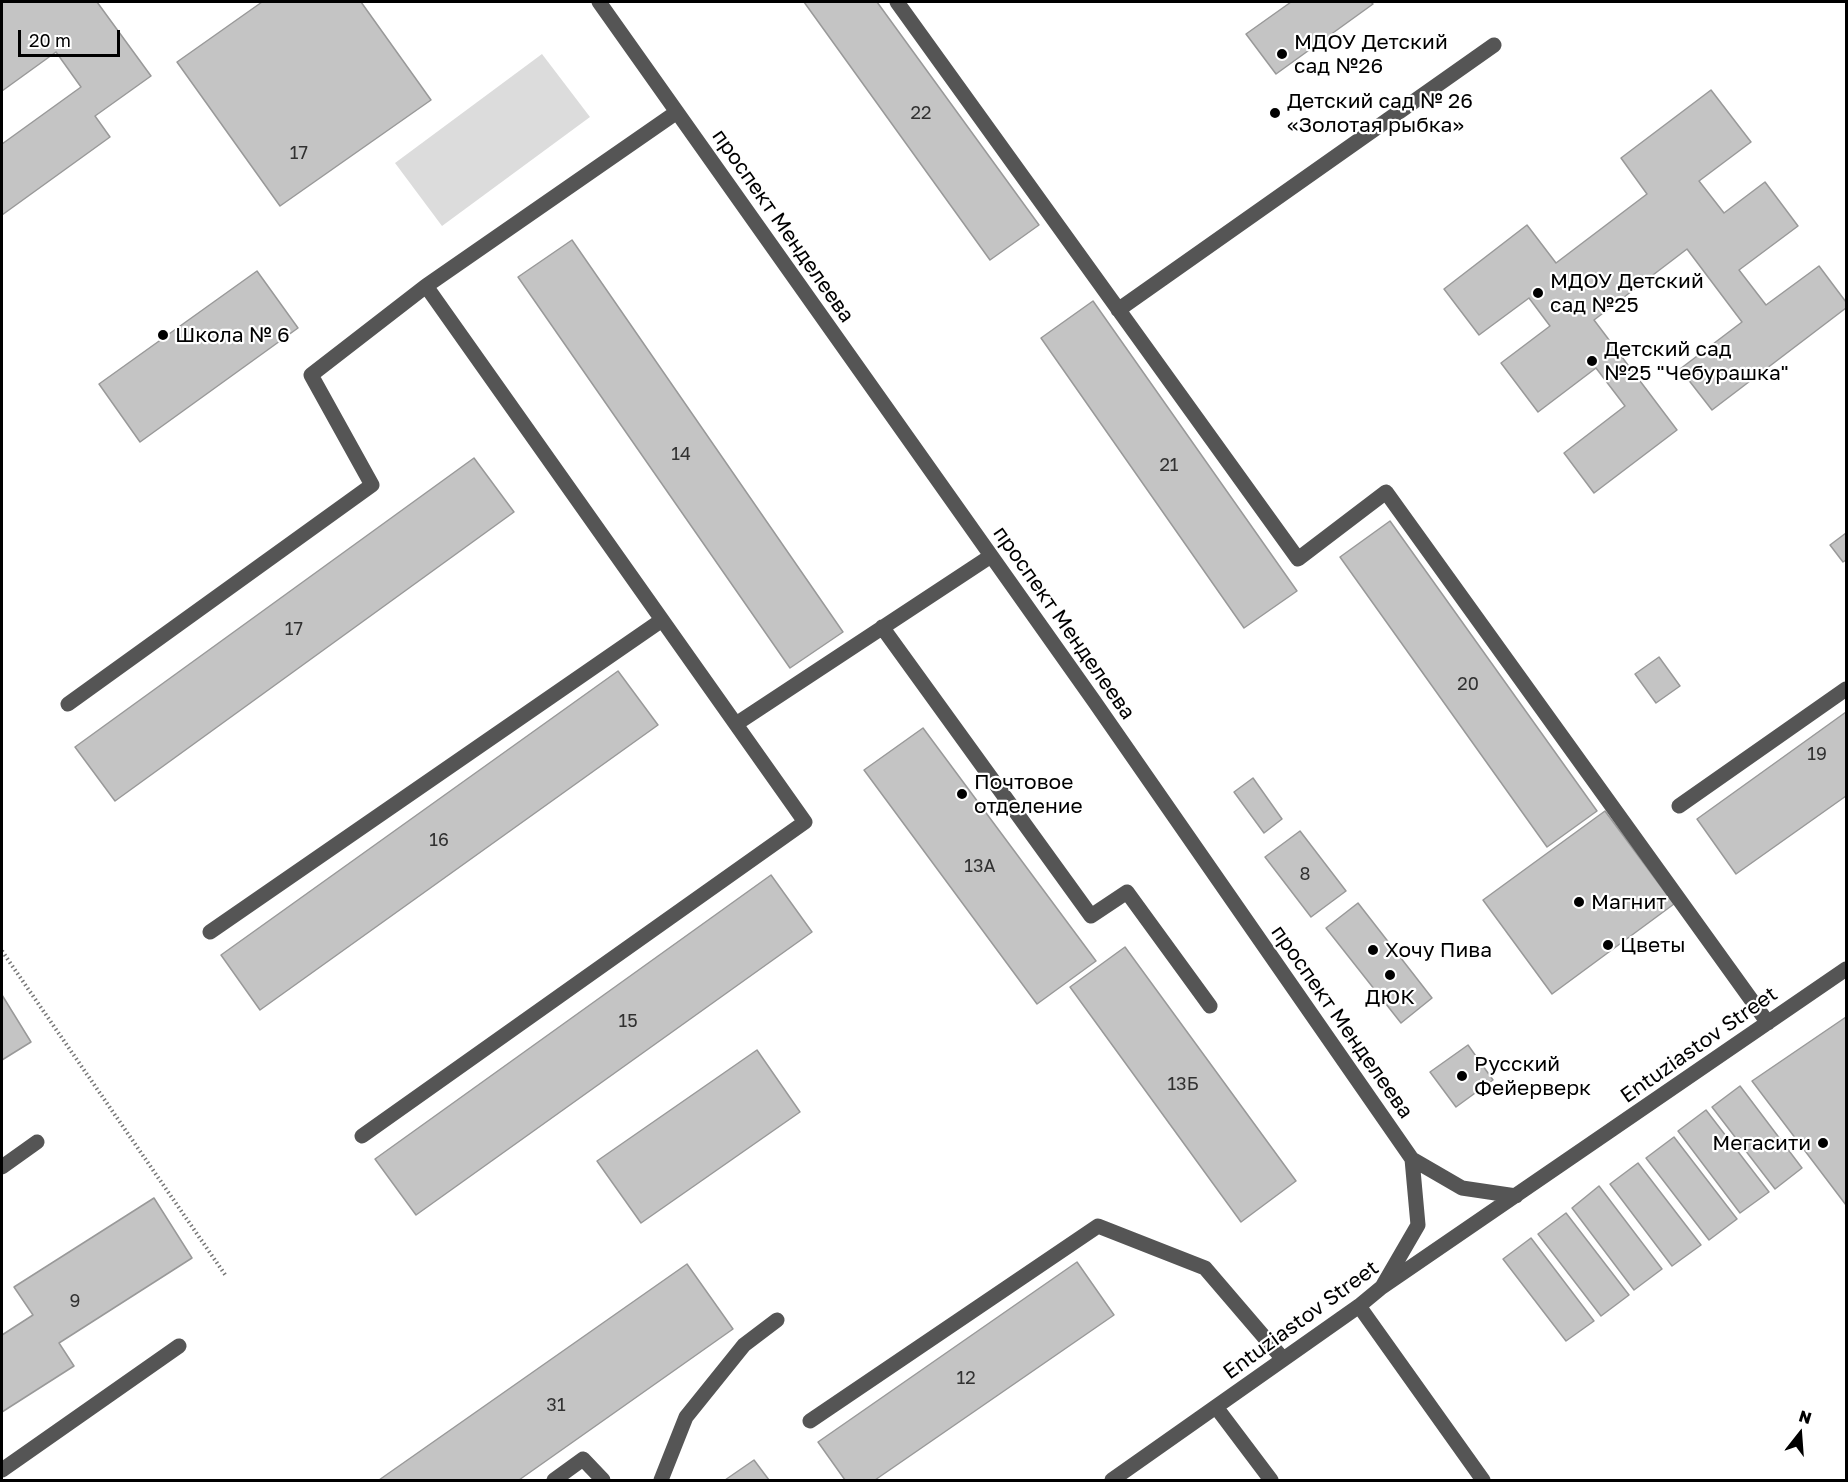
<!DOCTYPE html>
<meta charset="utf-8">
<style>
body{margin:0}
#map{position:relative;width:1848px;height:1482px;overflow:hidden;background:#fff;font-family:"Golos Text",sans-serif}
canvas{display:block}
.frame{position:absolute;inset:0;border:3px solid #000;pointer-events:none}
.north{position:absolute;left:1770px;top:1404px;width:60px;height:60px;-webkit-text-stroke:4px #fff;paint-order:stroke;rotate:17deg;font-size:16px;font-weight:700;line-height:24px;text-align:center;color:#000}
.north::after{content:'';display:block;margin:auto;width:21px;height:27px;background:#000;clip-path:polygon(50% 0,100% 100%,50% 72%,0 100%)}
.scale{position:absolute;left:18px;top:30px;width:102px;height:27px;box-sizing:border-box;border:3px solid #000;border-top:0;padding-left:8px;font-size:18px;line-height:21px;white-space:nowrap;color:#000;-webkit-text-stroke:4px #fff;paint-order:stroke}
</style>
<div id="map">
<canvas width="1848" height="1482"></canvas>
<div class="frame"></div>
<div class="north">N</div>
<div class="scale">20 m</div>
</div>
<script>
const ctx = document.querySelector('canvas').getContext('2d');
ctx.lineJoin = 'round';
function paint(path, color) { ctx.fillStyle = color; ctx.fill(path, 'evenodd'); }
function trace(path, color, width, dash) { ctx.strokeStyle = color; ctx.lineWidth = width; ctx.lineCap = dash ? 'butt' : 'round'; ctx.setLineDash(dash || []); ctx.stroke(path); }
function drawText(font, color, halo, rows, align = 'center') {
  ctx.font = font + ' "Golos Text",sans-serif'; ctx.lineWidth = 4.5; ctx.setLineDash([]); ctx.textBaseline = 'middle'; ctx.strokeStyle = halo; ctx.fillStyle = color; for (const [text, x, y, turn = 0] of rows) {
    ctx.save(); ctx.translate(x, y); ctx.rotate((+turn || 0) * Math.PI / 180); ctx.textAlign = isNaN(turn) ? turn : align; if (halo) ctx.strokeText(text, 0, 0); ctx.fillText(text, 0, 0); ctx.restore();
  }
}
paint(new Path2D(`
 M542 54 590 117 442 226 395 163Z`), '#dcdcdc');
const building = new Path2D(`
 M2 2H97L151 76 95 116 110 137 2 215V144L81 87 56 52 2 91Z
 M262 2H361L431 100 280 206 177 62Z
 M804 2H877L1039 225 990 260Z
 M1291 2H1371L1373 4 1276 74 1246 34Z
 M1711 90 1751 142 1699 181 1724 213 1765 182 1798 226 1739 270 1766 305 1819 266 1846 302V308L1712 410 1680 369 1742 322 1687 249 1594 320 1677 430 1594 493 1564 453 1625 406 1596 368 1538 412 1501 363 1550 326 1529 298 1479 335 1444 289 1527 225 1556 263 1647 194 1621 158Z
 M572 240 843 632 790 668 518 277Z
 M257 271 298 328 140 442 99 384Z
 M1093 301 1297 591 1244 628 1041 338Z
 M474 458 514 512 115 801 75 747Z
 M1390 521 1597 811 1547 847 1340 557Z
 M1846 533V560L1843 562 1830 545Z
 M1659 657 1680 686 1656 703 1635 674Z
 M618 671 658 725 260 1010 221 955Z
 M1846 712V796L1736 874 1697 819Z
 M923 728 1096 961 1037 1004 864 770Z
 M1253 778 1282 819 1264 833 1234 792Z
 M1605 811 1674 904 1552 994 1483 900Z
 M1300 831 1346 891 1311 917 1265 857Z
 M771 875 812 932 416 1215 375 1159Z
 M1358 903 1432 998 1401 1023 1326 928Z
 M1125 947 1296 1181 1241 1222 1070 987Z
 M2 995 31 1042 2 1060Z
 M1846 1017V1205L1752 1081Z
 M1468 1045 1493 1080 1456 1107 1430 1072Z
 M757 1050 800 1112 641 1223 597 1161Z
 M1740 1086 1802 1168 1775 1189 1712 1107Z
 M1706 1110 1769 1192 1740 1213 1678 1131Z
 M1674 1137 1737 1219 1709 1240 1646 1158Z
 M1638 1163 1701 1245 1672 1266 1610 1184Z
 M1599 1186 1662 1269 1634 1290 1572 1208Z
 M154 1198 192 1258 59 1343 74 1366 2 1412V1335L33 1315 14 1287Z
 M1566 1213 1629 1295 1601 1316 1538 1234Z
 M1531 1238 1594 1321 1566 1341 1503 1259Z
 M1077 1262 1114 1315 875 1480H845L818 1442Z
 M687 1264 733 1329 519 1480H379Z
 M754 1460 769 1480H725Z`);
paint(building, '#c4c4c4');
trace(building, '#999', 1.5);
trace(new Path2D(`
 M2 951 226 1276`), '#777', 4, [1.5, 3]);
trace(new Path2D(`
 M599 2 1094 701 1412 1159 1418 1225 1382 1287
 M897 2 1298 559 1386 492 1768 1023
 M1118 310 1494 45
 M882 627 1091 916 1127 892 1210 1006
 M68 704 372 485 311 375 426 286
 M736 724 991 556
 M1679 806 1846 689
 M210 932 662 620
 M362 1136 805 822 426 286 677 112
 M1412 1159 1462 1188 1516 1196
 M2 1167 37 1142
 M1359 1306 1483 1480
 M1216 1407 1271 1480
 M810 1421 1098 1226 1205 1268 1283 1359
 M2 1470 179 1346
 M554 1480 583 1459 603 1480
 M661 1480 686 1417 744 1345 777 1320
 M1112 1480 1359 1306 1382 1287 1846 969`), '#555', 15);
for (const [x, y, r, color] of [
 [1282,54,6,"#000"],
 [1275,113,6,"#000"],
 [1538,293,6,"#000"],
 [163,335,6,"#000"],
 [1592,361,6,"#000"],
 [962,794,6,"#000"],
 [1579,902,6,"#000"],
 [1608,945,6,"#000"],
 [1373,950,6,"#000"],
 [1390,975,6,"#000"],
 [1462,1076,6,"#000"],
 [1823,1143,6,"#000"]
]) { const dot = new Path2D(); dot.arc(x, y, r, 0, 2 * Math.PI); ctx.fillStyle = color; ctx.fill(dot); trace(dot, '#fff', 2); }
drawText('18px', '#313131', null, [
 ["22",921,113],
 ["17",299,153],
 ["14",681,454],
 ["21",1169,465],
 ["17",294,629],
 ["20",1468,684],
 ["19",1817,754],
 ["16",439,840],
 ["13А",980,866],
 ["8",1305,874],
 ["15",628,1021],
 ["13Б",1183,1084],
 ["9",75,1301],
 ["12",966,1378],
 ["31",556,1405]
]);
drawText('21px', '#000', '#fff', [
 ["МДОУ Детский",1294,42],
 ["сад №26",1294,66],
 ["Детский сад № 26",1287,101],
 ["«Золотая рыбка»",1287,125],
 ["МДОУ Детский",1550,281],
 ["сад №25",1550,305],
 ["Школа № 6",175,335],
 ["Детский сад",1604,349],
 ["№25 \"Чебурашка\"",1604,373],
 ["Почтовое",974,782],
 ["отделение",974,806],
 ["Магнит",1591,902],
 ["Цветы",1620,945],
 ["Хочу Пива",1385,950],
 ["ДЮК",1390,997,"center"],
 ["Русский",1474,1064],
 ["Фейерверк",1474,1088],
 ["Мегасити",1811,1143,"right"]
], 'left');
drawText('21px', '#000', '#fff', [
 ["проспект Менделеева",783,226,55],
 ["проспект Менделеева",1064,623,55],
 ["проспект Менделеева",1342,1022,55],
 ["Entuziastov Street",1699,1045,-35],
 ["Entuziastov Street",1301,1320,-36]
]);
</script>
